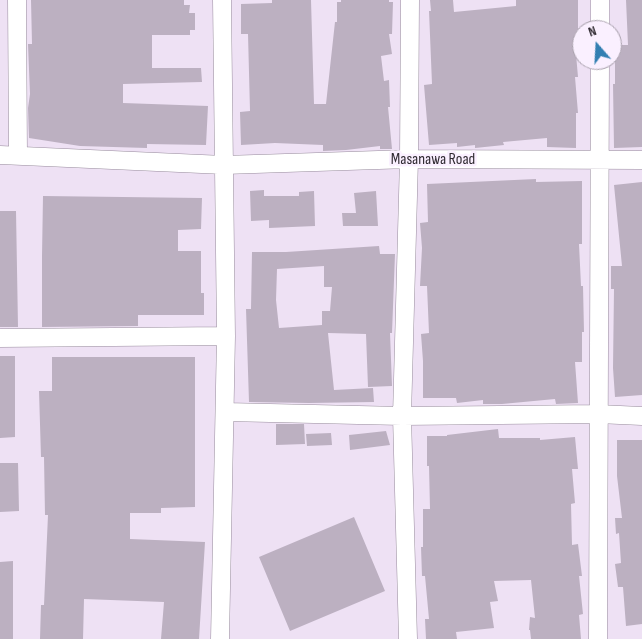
<!DOCTYPE html>
<style>
body{margin:0}
#map{position:relative;width:642px;height:639px;overflow:hidden;background:#eee1f4;font-family:"Sofia Sans Condensed",sans-serif}
canvas{display:block}
.north{position:absolute;left:572px;top:20px;width:50px;height:50px;box-sizing:border-box;background:#faf0ff;border:1px solid #a8a0ac;border-radius:50%;rotate:341deg;font-size:14px;font-weight:700;line-height:20px;text-align:center;color:#2e2930}
.north::after{content:'';display:block;margin:auto;width:18px;height:22px;background:#327fb2;clip-path:polygon(50% 0,100% 100%,50% 72%,0 100%)}
</style>
<div id="map">
<canvas width="642" height="639"></canvas>
<div class="north">N</div>
</div>
<script>
const ctx = document.querySelector('canvas').getContext('2d');
ctx.lineJoin = 'round';
function paint(path, color) { ctx.fillStyle = color; ctx.fill(path, 'evenodd'); }
function trace(path, color, width, dash) { ctx.strokeStyle = color; ctx.lineWidth = width; ctx.lineCap = dash ? 'butt' : 'round'; ctx.setLineDash(dash || []); ctx.stroke(path); }
function drawText(font, color, halo, rows, align = 'center') {
  ctx.font = font + ' "Sofia Sans Condensed",sans-serif'; ctx.lineWidth = 5; ctx.setLineDash([]); ctx.textBaseline = 'middle'; ctx.strokeStyle = halo; ctx.fillStyle = color; for (const [text, x, y, turn = 0] of rows) {
    ctx.save(); ctx.translate(x, y); ctx.rotate((+turn || 0) * Math.PI / 180); ctx.textAlign = isNaN(turn) ? turn : align; if (halo) ctx.strokeText(text, 0, 0); ctx.fillText(text, 0, 0); ctx.restore();
  }
}
paint(new Path2D(`
 M31 0H184V5H190L189 13H195V30H190V35H152V68H201L202 82 123 84V103L208 106 206 145 147 144V148L80 146 29 138 28 108 30 94 28 44H32Z
 M272 0H311L314 104H326L335 22H337V2H341V0H389V2H393L392 34H389L392 54 381 56 384 81 389 80 390 107H388L392 149H380V146L346 150 323 151V145L275 143 241 145 240 112 250 111 248 34H241V4L272 3Z
 M430 0H453L454 12 516 6V0H578V43H575L578 77H575L578 113H576V148L547 147V138L503 142 504 145 475 148V145L457 147V143L429 145 424 85 432 84 429 11H431Z
 M626 0H642V147L614 148 613 84H615V45H628Z
 M536 179V182L582 181V244H579L581 286H583L584 332H582V362H575L578 403 556 404 555 399 502 404H483V400L457 403 456 398H423V361L421 334 429 333 427 286H420L422 248 420 223 428 222 427 184Z
 M642 182V395L615 397 613 368 614 289H611V266H622L614 185Z
 M264 190V196H299V192L314 191 315 226 269 228V220L251 221 250 191Z
 M376 191 378 226H343L342 213H356L354 193Z
 M43 196 202 198 201 229 178 230V251H201V293H204V315H138V326L42 327V256Z
 M0 211H16L18 327H0Z
 M379 246 380 254H395L392 333H390L392 386 368 387 366 334 328 333 334 390 373 388 374 402 309 403 249 402 246 309H251L252 252H286ZM324 266V287H332L330 311H322V325L279 328 276 300 277 269Z
 M0 356H15V437L0 438Z
 M52 357H195V507L161 508V513H130V539L205 542 199 639H161L164 602 84 599 83 639H40L41 605H44L48 515H45L44 457H41L39 391H52Z
 M276 424H304L305 444 276 445Z
 M498 429 499 438H540V440L575 437 578 469H572L575 503 571 504 572 545 578 544 582 576H579L583 614 579 615 581 639H531L530 630H529L530 617 535 618 531 580 494 581 498 601 490 602 494 628 456 632 457 639H426L425 619H429L425 576H422L421 547H423V509H430L429 466H427V436H447V435Z
 M386 431 390 445 350 450 349 435Z
 M331 433 332 445 307 446 306 434Z
 M617 440H642V624L626 626 623 587H618L615 564 621 563 619 533 616 534 615 518H622L617 476Z
 M0 463H18L19 511 0 512Z
 M354 517 385 591 290 631 259 557Z
 M13 561V639H0V562Z`), '#bcb0c1');
const minor = new Path2D(`
 M17 0 18 155
 M600 30V0
 M0 155 224 165 409 159 642 160
 M0 338 226 336
 M226 412 402 416 598 414 642 416
 M220 639 226 336 222 0
 M408 639 402 416 409 159 410 0
 M598 639 600 60`);
trace(minor, '#988c9d', 19);
trace(minor, '#fff', 18);
drawText('16px', '#2e2930', '#faf0ff', [
 ["Masanawa Road",433,160]
]);
</script>
